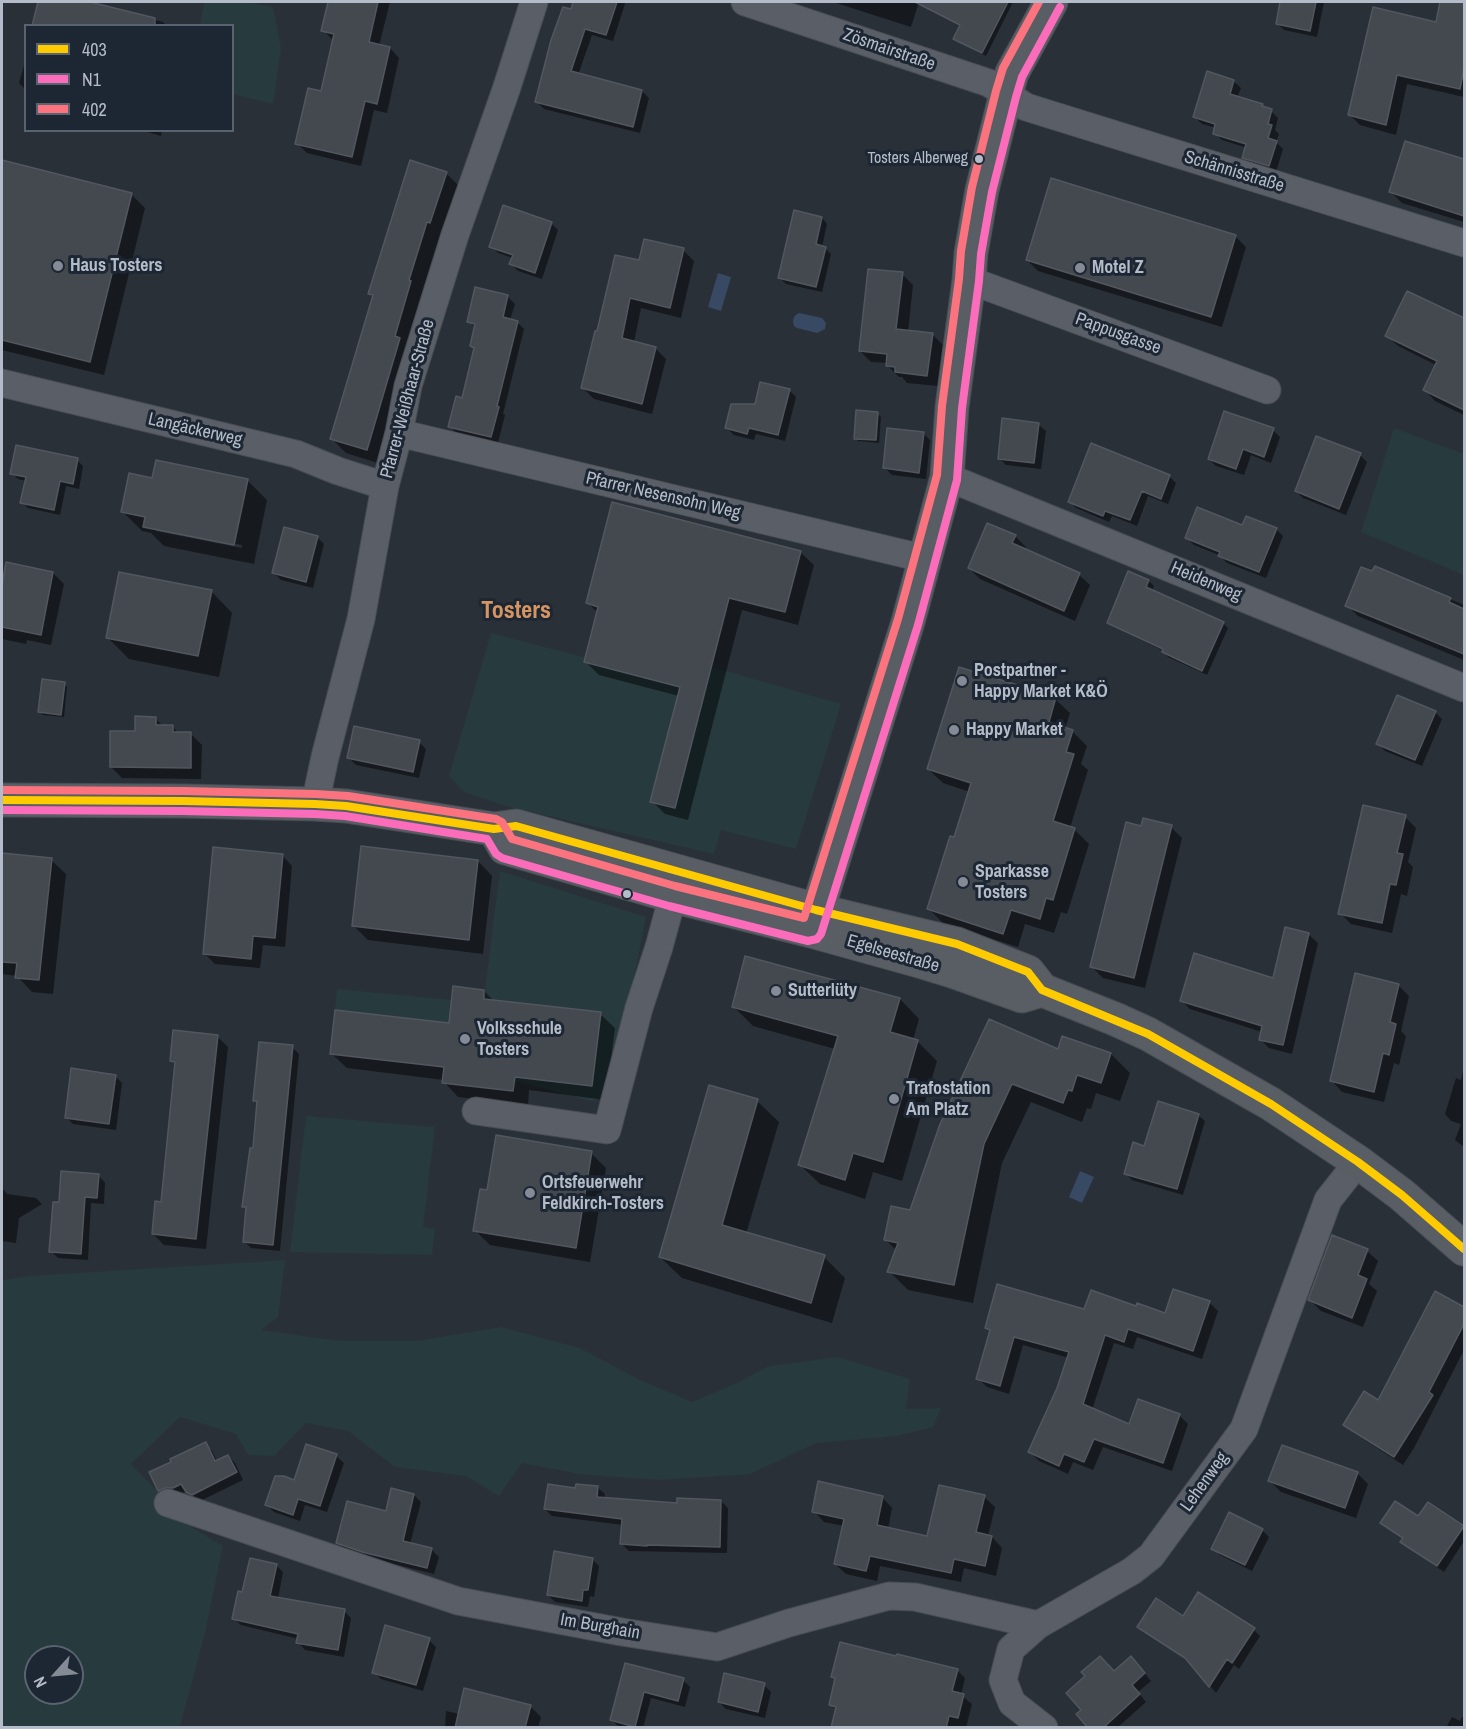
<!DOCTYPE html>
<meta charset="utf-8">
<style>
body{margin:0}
#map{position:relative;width:1466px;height:1729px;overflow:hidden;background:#2a3038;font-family:"Archivo Narrow",sans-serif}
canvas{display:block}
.frame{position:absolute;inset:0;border:3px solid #b4bcc9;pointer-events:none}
.legend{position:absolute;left:24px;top:24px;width:210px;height:108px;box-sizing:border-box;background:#1d2633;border:2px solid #59626f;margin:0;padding:8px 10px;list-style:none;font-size:18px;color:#b4bcc9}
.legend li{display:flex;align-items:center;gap:12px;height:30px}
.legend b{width:30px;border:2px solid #59626f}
.north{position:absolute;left:24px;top:1645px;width:60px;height:60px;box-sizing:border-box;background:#1d2633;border:2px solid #59626f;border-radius:50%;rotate:243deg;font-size:16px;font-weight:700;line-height:24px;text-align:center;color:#b4bcc9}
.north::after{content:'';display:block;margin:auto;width:21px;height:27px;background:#848b96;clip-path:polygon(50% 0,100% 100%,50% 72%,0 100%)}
</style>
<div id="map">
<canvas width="1466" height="1729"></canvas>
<div class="frame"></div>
<ul class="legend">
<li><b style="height:8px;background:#fecb00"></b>403</li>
<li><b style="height:8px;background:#fb6dba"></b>N1</li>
<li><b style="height:8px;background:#fc7380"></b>402</li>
</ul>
<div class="north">N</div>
</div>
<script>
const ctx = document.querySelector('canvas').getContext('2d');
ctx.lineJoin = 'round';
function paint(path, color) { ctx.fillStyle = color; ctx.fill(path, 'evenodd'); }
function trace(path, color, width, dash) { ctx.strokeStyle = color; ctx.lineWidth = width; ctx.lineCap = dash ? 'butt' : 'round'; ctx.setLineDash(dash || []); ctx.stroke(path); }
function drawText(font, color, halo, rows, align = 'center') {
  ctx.font = font + ' "Archivo Narrow",sans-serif'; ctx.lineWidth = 6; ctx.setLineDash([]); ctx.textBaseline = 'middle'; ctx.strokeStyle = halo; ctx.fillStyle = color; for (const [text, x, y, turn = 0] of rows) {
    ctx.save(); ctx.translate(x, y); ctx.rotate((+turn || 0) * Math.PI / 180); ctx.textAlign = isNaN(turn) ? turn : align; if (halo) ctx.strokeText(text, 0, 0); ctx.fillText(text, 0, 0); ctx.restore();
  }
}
paint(new Path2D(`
 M204 2H248L273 7 281 48 273 104 233 94 232 26 200 25Z
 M1394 428 1464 454V575L1361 532Z
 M491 633 703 688 712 667 841 704 796 849 721 830 714 854 509 807 464 792 449 776Z
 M500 871 646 917 611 1092 602 1098 591 1101 514 1081 515 1077 592 1086 601 1012 484 999Z
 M337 989 452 1000 449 1023 335 1010Z
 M306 1116 435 1127 423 1227 435 1229 432 1255 290 1252Z
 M285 1260 278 1317 261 1330 340 1341H417L501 1327 580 1348 638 1379 692 1402 737 1383 769 1366 838 1357 910 1379 906 1409 941 1408 933 1427 897 1436 816 1443 750 1474 658 1480 579 1474 522 1463 499 1496 466 1476 395 1467 348 1431 306 1423 274 1456 248 1455 236 1434 180 1417 131 1464 160 1494 158 1507 223 1546 205 1633 180 1727H2V1280L30 1276ZM36 1657H72V1693H36Z`), '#273a3e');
paint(new Path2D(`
 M718 273 731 277 721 311 708 307Z
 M799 313 822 318 826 323 825 329 817 333 797 328 794 326C792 320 793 316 799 313Z
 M1080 1171 1094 1177 1082 1203 1069 1197Z`), '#384963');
paint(new Path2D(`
 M40 2H84L163 22 167 26H34Z
 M329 2H390L379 46 390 48 399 58 387 113 374 110 361 166 307 153 297 143 322 92 334 41 323 30Z
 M575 2H623L625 4 613 41 592 35 578 75 642 91 649 98 640 133 544 109 537 102Z
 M833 2H919L911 27Z
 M939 2H1013L986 56 959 42 955 38 961 26 938 14 934 10Z
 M1282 2H1324L1317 37 1284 30 1277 23Z
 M1442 2H1464V97L1407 84 1396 135 1360 125 1350 115 1437 23Z
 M26 58V90L19 83Z
 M1233 81 1241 88 1237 98 1262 106 1265 109 1271 111 1278 118 1275 130 1279 134 1276 142 1283 149 1276 172 1251 164 1244 157 1247 148 1222 140 1215 133 1216 128 1202 124 1195 117Z
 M140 130H162L161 136Z
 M1406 143 1464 161V222L1402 203 1391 192Z
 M2 161 131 194 145 208 104 375 2 350Z
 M446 173 460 187 381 464 346 453 332 439 374 298 369 293Z
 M822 218 827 224 822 247 825 248 831 254 822 292 786 284 780 278Z
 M551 223 558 230 542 279 518 271 511 264 513 258 498 253 491 246Z
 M1235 236 1246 247 1222 327 1038 271 1027 260Z
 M683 250 694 261 681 318 641 308 634 342 655 348 666 359 652 414 594 399 583 388 640 262Z
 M902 274 913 285 908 332 932 334 943 345 938 386 907 383 902 377H899L888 366V363L871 362 860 351Z
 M476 289 508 297 515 304 510 320 517 322 524 329 503 414 505 415 498 443 457 434 450 426 463 400 475 350 471 346 476 328 469 321Z
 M1407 293 1464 320V415L1435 401 1425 390 1436 365 1398 346 1387 336Z
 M789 390 796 397 785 441 756 434 754 440 734 435 727 428 756 405Z
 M878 414 881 417 879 443 858 441 855 438Z
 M1038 424 1046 431 1041 469 1006 465 999 458Z
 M1273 430 1280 437 1271 463 1251 455 1244 475 1216 466 1209 459Z
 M923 433 930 440 926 479 892 475 885 468Z
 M1092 445 1170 477 1176 483 1168 504 1148 496 1137 526 1112 516 1109 522 1076 508 1069 501Z
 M1360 455 1367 462 1346 515 1303 498 1296 491Z
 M77 460 83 466 79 489 66 486 60 515 28 508 22 502 26 481 18 479 12 473Z
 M247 480 267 500 254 564 164 546 151 533 142 531 123 512ZM153 527 242 545V548L156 531Z
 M1243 527 1276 529 1283 536 1266 578 1227 563 1219 555 1194 545 1187 538Z
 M1015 536 1026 547 1024 550 1079 575 1090 585 1075 621 980 579 969 568Z
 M317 537 324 544 313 588 281 580 274 573Z
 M800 552 814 565 798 625 742 610 688 820 665 814 652 801 679 696 599 675 585 661 598 613 588 603Z
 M7 564 53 573 64 584 51 645 27 640 26 644 2 639V594Z
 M1375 568 1464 605V660L1358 616 1347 605 1373 573Z
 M1149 581 1154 586 1152 591 1223 623 1228 628 1207 675 1168 657 1163 652 1164 651 1114 627 1109 622Z
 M211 591 232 613 219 677 129 659 108 638Z
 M64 684 67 687 64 717 43 715 40 712Z
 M1055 699 1070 713 1065 729 1072 731 1087 746 1081 764 1088 770 1070 828 1074 829 1089 844 1067 914 1061 912 1054 933 1025 924 1018 947 944 924 929 909 955 839 970 792 943 783 928 769Z
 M1435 712 1442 719 1422 766 1385 751 1378 744Z
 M155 718 163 726H172L179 734H191L202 745 201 779 122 778 111 767 136 733Z
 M419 742 426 749 419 778 356 765 349 758Z
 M1405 817 1416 828 1408 862 1413 867 1407 896 1401 894 1392 933 1351 924 1340 913Z
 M1171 827 1182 838 1145 988 1103 978 1092 967 1142 828Z
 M2 854 51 860 66 874 53 994 32 992 17 976 2 974Z
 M282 855 292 866 285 947 263 945 260 968 215 964 205 954Z
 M478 861 492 876 483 954 368 940 353 925Z
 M1308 934 1318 943 1292 1054 1269 1048 1260 1039 1262 1032 1190 1009 1181 1000 1274 980Z
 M1398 985 1409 996 1401 1031 1406 1036 1399 1065 1394 1063 1384 1102 1342 1092 1332 1081Z
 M484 991 494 1001 600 1014 615 1028 606 1100 529 1090 528 1105 458 1097 444 1082V1080L347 1068 332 1054 451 1025Z
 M900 999 919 1019 913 1040 917 1041 937 1061 902 1181 873 1172 865 1199 820 1184 800 1165 835 1049 753 1026 733 1006Z
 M217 1036 228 1047 206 1249 164 1245 153 1234 162 1203 176 1065 172 1061Z
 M292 1047 299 1054 280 1251 251 1248 244 1241 247 1210 244 1207 254 1150 258 1104 255 1100Z
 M1059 1051 1111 1054 1130 1073 1120 1101 1096 1093 1091 1109 1087 1108 1082 1122 1031 1102 1002 1163 973 1303 908 1290 889 1271 896 1250 886 1240 911 1211 942 1125Z
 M1464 1066V1147L1455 1140 1461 1124 1451 1121 1445 1114 1456 1078 1461 1080Z
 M115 1076 122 1083 116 1130 73 1124 66 1117Z
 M757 1101 779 1122 746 1234 824 1257 845 1278 832 1323 682 1278 660 1257Z
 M1198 1115 1205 1121 1183 1195 1132 1180 1125 1173 1145 1148Z
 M591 1153 606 1168 590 1262 490 1245 475 1230 489 1191Z
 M98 1175 105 1183 104 1204 91 1203 88 1260 58 1258 51 1251 60 1204Z
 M2 1188 7 1194 36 1198 42 1204 19 1218 16 1243 2 1241Z
 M1367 1251 1378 1261 1369 1284 1377 1291 1363 1327 1321 1311 1310 1300Z
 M1436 1293 1464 1309V1350L1414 1448 1403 1465 1354 1433 1345 1424 1379 1402Z
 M1209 1302 1218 1311 1202 1359 1137 1337 1133 1349 1114 1343 1092 1410 1130 1426 1179 1415 1188 1424 1172 1471 1103 1447 1093 1470 1073 1462 1068 1474 1039 1461 1030 1452 1058 1389 1069 1358 1023 1345 1009 1394 987 1387 978 1378 991 1333 986 1328 1085 1311 1137 1307 1166 1314Z
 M205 1444 212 1451 217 1461 228 1456 235 1463 243 1480 200 1501 195 1499 187 1491 180 1494 167 1497 160 1490Z
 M307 1446 336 1456 344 1463 327 1512 305 1505 300 1521 274 1512 267 1505 295 1482Z
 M1357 1473 1368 1484 1356 1518 1281 1492 1270 1481Z
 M597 1487 605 1494 604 1499 679 1505 721 1501 728 1508 727 1553 629 1551 622 1544 623 1525 552 1516 545 1509 576 1490Z
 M414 1495 421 1502 410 1544 432 1550 439 1557 434 1574 370 1558 345 1550 338 1543Z
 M882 1497 892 1508 888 1529 928 1538 984 1497 995 1507 988 1536 992 1537 1002 1548 996 1576 964 1568 961 1582 880 1566 877 1581 846 1574 835 1564 844 1526 824 1522 814 1511Z
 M1418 1518 1464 1529V1541L1444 1572 1409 1548 1402 1542 1404 1539 1382 1522Z
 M1262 1530 1269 1537 1252 1571 1220 1555 1213 1548Z
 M592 1559 599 1566 594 1597 590 1596 588 1607 555 1602 548 1595Z
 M276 1565 283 1572 278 1599 344 1611 351 1618 344 1657 305 1650 298 1642 299 1639 241 1625 233 1618 244 1593Z
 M1184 1618 1254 1630 1260 1636 1239 1669 1234 1665 1216 1693 1191 1662 1146 1633 1139 1626Z
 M429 1640 436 1647 423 1691 381 1679 374 1672Z
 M626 1664 683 1680 690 1687 685 1707 651 1698 643 1728 619 1727 612 1720Z
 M1137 1664 1151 1681 1138 1692 1146 1702 1117 1728H1090L1083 1711 1114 1673Z
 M957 1670 965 1678 961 1695 972 1704 966 1728H833L837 1711 830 1704 836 1679 833 1676Z
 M764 1685 771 1692 765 1718 726 1709 719 1702Z
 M530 1706 541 1717 538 1728H445L446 1711 459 1714Z
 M1452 1717 1460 1721 1462 1717 1464 1718V1728H1446Z`), '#0007');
const building = new Path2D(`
 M38 2H90L155 18V26H32Z
 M328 2H378L369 42 390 47 377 104 365 101 352 157 295 144 308 88 321 91 334 34 321 31Z
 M573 2H617L606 35 585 29 571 71 642 90 633 127 535 102 551 40 563 7 571 9Z
 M915 2H1008L982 53 953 39 960 25Z
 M1280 2H1316L1310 31 1276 24Z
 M1440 2H1464V68L1460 89 1397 75 1386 125 1348 115 1373 7 1436 22Z
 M1207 71 1234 80 1230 94 1263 104 1262 106 1272 109 1268 124 1272 125 1268 138 1277 141 1269 166 1242 158 1246 144 1213 134 1215 124 1193 117Z
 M1405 141 1464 159V216L1389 192Z
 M2 160 132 193 90 362 2 340Z
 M410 160 447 172 430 223 427 222 409 280 411 281 395 336 400 338 367 450 330 439 373 295 368 294Z
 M1051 178 1236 235 1211 317 1026 260Z
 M503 205 552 222 535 273 509 264 513 255 489 247Z
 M794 210 822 217 816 244 826 247 816 287 778 278Z
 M644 239 684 248 670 308 630 298 622 338 656 347 642 404 581 388 595 331H597L615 255 639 260Z
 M868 269 903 272 896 329 933 333 927 376 895 372V367L886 366 887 354 859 351Z
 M475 287 508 295 503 317 518 321 497 406 499 407 491 437 448 427 456 396 462 398 474 348 470 346 475 324 467 322Z
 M1407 291 1464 318V410L1423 390 1437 361 1385 336Z
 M760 382 790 389 778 435 749 428 747 434 725 428 731 404H755Z
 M856 410 878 412 876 440 854 439Z
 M1224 411 1274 428 1264 457 1243 449 1236 469 1208 459Z
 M1002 418 1039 423 1034 463 998 459Z
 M887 428 924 432 919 473 883 468Z
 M1316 436 1361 453 1339 509 1295 491Z
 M1091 443 1170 475 1161 499 1142 491 1130 520 1105 511 1103 516 1068 502Z
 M16 445 78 458 73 484 60 481 54 510 20 503 26 477 10 474Z
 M156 460 248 479 234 545 143 527 145 517 121 512 129 473 152 478Z
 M612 502 801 551 785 612 729 598 675 808 650 802 680 687 584 662 598 607 586 603Z
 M1197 507 1242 525 1246 516 1277 528 1259 572 1218 556 1220 552 1185 538Z
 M987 523 1016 535 1012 543 1080 573 1064 611 968 568Z
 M284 527 318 536 306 582 272 573Z
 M6 562 53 572 41 635 2 627V586Z
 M1375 566 1451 598 1449 602 1464 609V654L1345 606 1361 567 1372 571Z
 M1128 571 1149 580 1146 587 1224 622 1202 671 1162 652 1163 649 1107 623Z
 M119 572 212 590 198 656 106 638Z
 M959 667 1056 697 1049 722 1073 730 1066 752 1074 754 1053 821 1075 828 1053 900 1046 898 1040 919 1011 910 1003 934 927 909 950 836 954 837 971 783 927 769Z
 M42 679 65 682 61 715 38 712Z
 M1397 695 1436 711 1415 760 1376 744Z
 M135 716 156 717V725H173V732H191V768L110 767V731H135Z
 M354 726 420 740 413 772 347 758Z
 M1363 805 1406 815 1397 853 1403 854 1396 885 1390 884 1382 923 1338 914Z
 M1143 818 1172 825 1134 978 1090 967 1126 822 1141 826Z
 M361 846 478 860 469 940 352 926Z
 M213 847 283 854 275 938 253 936 251 959 203 954Z
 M2 853 52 858 39 980 15 978 17 963 2 962Z
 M1285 927 1309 933 1283 1045 1259 1040 1262 1026 1180 1001 1194 953 1273 978Z
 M745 956 900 998 890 1032 918 1040 883 1162 853 1153 845 1180 798 1165 838 1036 732 1007Z
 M1355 973 1399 984 1390 1022 1396 1024 1389 1055 1383 1053 1374 1092 1330 1081Z
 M453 986 484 990V999L601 1012 592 1086 515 1077 513 1091 442 1083 444 1067 330 1054 335 1010 449 1023Z
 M989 1019 1058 1049 1062 1036 1111 1053 1101 1083 1077 1075 1072 1091 1068 1090 1063 1103 1012 1084 984 1144 954 1285 887 1272 898 1243 884 1240 891 1206 910 1210 940 1124Z
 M173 1030 218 1035 196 1239 152 1234 155 1201 161 1202 175 1062 170 1061Z
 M259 1042 293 1045 273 1245 243 1242 246 1207H242L250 1148H253L257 1101H253Z
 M71 1068 116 1075 109 1124 65 1118Z
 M709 1085 758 1099 722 1225 825 1255 811 1303 659 1257Z
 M1158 1101 1199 1114 1177 1189 1124 1174 1133 1142 1144 1146Z
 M496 1135 592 1151 576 1248 473 1231 480 1189 487 1190Z
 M61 1171 99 1174 97 1198 85 1197 81 1254 49 1252 53 1202H59Z
 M1332 1235 1368 1249 1358 1275 1367 1279 1352 1318 1308 1300Z
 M997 1284 1084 1309 1091 1290 1136 1306 1137 1303 1165 1313 1173 1289 1210 1301 1193 1351 1128 1329 1124 1342 1105 1335 1083 1404 1129 1424 1138 1399 1180 1414 1163 1463 1094 1439 1084 1462 1064 1454 1059 1466 1028 1452 1057 1388 1069 1352 1014 1337 1000 1386 976 1379 990 1330 985 1328Z
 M1435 1291 1464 1307V1324L1429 1392 1433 1395 1394 1457 1343 1425 1364 1391 1378 1400Z
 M206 1442 215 1461 228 1455 237 1472 192 1495 186 1492 181 1484 173 1488H165L158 1491 149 1472 171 1462 170 1459Z
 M306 1444 337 1454 320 1506 298 1499 293 1515 265 1505 275 1476H284L294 1480Z
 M1282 1445 1358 1472 1345 1508 1268 1481Z
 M818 1481 883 1496 877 1525 927 1536 939 1485 985 1495 976 1532 992 1536 985 1566 954 1559 951 1573 870 1556 866 1571 834 1564 844 1519 812 1512Z
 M548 1484 575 1488 576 1484 598 1486 597 1497 677 1503V1498L721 1500 720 1547 647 1545V1546L620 1544 622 1519 544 1509Z
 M391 1488 414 1494 403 1541 432 1548 427 1568 362 1552 336 1543 347 1501 386 1511Z
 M1395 1501 1418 1516 1428 1502 1464 1526 1437 1566 1400 1542 1403 1538 1380 1523Z
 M1229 1512 1263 1529 1245 1565 1211 1549Z
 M554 1551 593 1558 588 1590H583L582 1601 547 1595Z
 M250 1558 277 1564 270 1596 345 1609 338 1650 296 1643 298 1634 232 1619 238 1591 242 1592Z
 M1198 1592 1255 1628 1232 1663 1227 1659 1209 1687 1185 1658 1137 1627 1156 1598 1183 1616Z
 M385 1625 430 1638 416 1685 372 1673Z
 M840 1642 896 1656 897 1654 958 1669 952 1691 964 1694 958 1718 949 1716 946 1728H831L836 1707 829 1705 835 1678 831 1677Z
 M1100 1656 1114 1671 1131 1656 1145 1673 1132 1685 1140 1694 1103 1728H1088L1076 1714 1081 1710 1066 1693 1085 1676 1081 1672Z
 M625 1663 684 1678 678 1701 644 1692 635 1727 610 1720Z
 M724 1673 765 1683 758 1712 718 1702Z
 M464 1688 531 1705 525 1728H455Z`);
paint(building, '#444950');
trace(building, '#52575f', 1.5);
const street = new Path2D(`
 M745 2 989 83 1026 107 1464 243
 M969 280 1267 390
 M2 383 296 454 338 471 385 486
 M399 433 926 559
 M947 477 1464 688
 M315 804 325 757 361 619 385 486 399 433 408 386 455 235 507 87 534 2
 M476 1111 607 1130 639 1008 659 947 678 877
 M168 1503 458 1601 622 1632 717 1647 789 1623 889 1596 915 1597 1038 1625
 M1044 1728 1012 1703 1003 1680 1011 1649 1038 1625 1132 1571 1151 1556 1244 1429 1328 1200 1358 1162`);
const secondary = new Path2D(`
 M2 800 183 801 315 804 346 806 494 829 516 826 816 910 957 944 1028 972 1042 990 1115 1019 1148 1034 1271 1104 1358 1162 1402 1195 1464 1249
 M494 829 505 848 672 896 811 931 919 961 952 971 1022 996 1042 990
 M811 931 908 622 947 477 952 407 969 280 971 253 982 190 1006 94 1012 73 1051 2`);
trace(street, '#484c53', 29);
trace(secondary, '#484c53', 35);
trace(street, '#5a5e66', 27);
trace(secondary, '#595d64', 33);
trace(new Path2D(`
 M2 800 183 801 315 804 346 806 494 829 516 826 816 910 957 944 1028 972 1042 990 1148 1034 1271 1104 1358 1162 1402 1195 1464 1249`), '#fecb00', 8);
trace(new Path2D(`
 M2 810 183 811 315 814 345 816 487 839 496 854 502 858 669 906 808 941 817 939 821 934 918 625 957 480 962 408 979 281 981 254 992 192 1016 97 1022 77 1060 7`), '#fb6dba', 8);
trace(new Path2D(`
 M2 790 183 791 316 794 348 796 496 819 502 822 512 839 675 886 804 918 898 619 937 475 942 406 959 279 961 251 972 187 996 91 1003 68 1039 2`), '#fc7380', 8);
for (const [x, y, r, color] of [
 [979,159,5,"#b4bcc9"],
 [58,266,6,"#848b96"],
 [1080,268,6,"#848b96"],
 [962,681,6,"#848b96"],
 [954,730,6,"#848b96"],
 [963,882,6,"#848b96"],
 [627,894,5,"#b4bcc9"],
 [776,991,6,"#848b96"],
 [465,1039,6,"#848b96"],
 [894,1099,6,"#848b96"],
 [530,1193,6,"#848b96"]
]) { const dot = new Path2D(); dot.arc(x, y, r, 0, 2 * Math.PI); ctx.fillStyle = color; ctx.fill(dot); trace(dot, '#1d2633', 2); }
drawText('16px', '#b4bcc9', '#1d2633', [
 ["Tosters Alberweg",968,159]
], 'right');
drawText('18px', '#b4bcc9', '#1d2633', [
 ["Zösmairstraße",889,50,19],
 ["Schännisstraße",1234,172,17],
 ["Pappusgasse",1118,334,20],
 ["Pfarrer-Weißhaar-Straße",408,399,-75],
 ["Langäckerweg",195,430,13],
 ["Pfarrer Nesensohn Weg",663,496,13],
 ["Heidenweg",1206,582,23],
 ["Egelseestraße",893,954,16],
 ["Lehenweg",1205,1482,-54],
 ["Im Burghain",600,1627,10]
]);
drawText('bold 18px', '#b4bcc9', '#1d2633', [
 ["Haus Tosters",70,266],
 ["Motel Z",1092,268],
 ["Postpartner -",974,671],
 ["Happy Market K&Ö",974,692],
 ["Happy Market",966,730],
 ["Sparkasse",975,872],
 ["Tosters",975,893],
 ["Sutterlüty",788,991],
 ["Volksschule",477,1029],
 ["Tosters",477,1050],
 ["Trafostation",906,1089],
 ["Am Platz",906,1110],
 ["Ortsfeuerwehr",542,1183],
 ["Feldkirch-Tosters",542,1204]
], 'left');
drawText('bold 24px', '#d59563', '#1d2633', [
 ["Tosters",516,612]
]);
</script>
